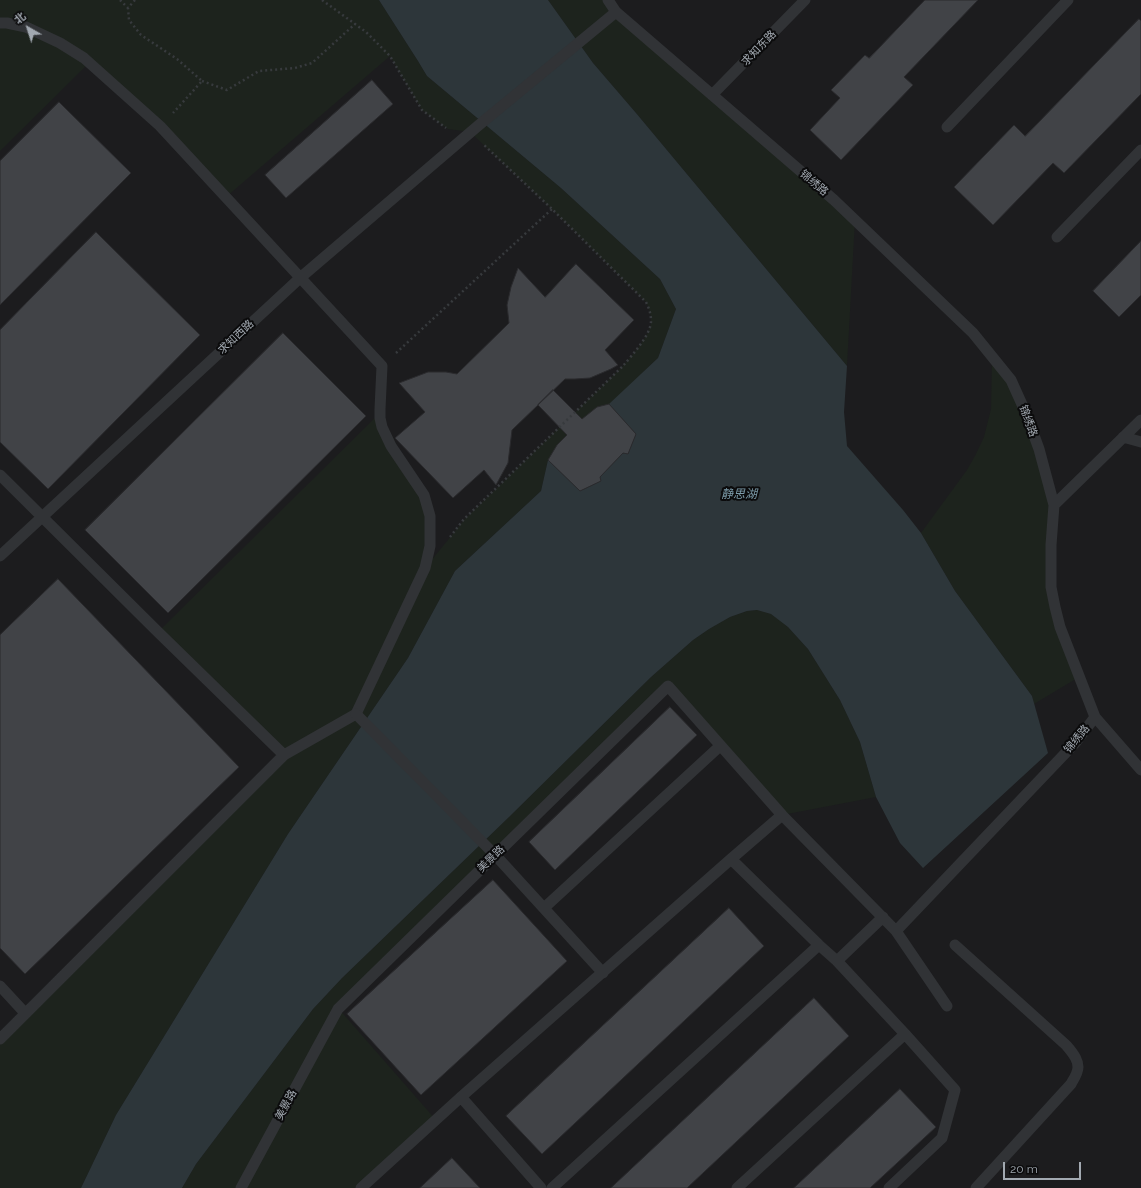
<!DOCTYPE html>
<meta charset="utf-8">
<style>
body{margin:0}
#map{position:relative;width:1141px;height:1188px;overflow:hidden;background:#101011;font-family:Raleway,"Noto Sans SC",sans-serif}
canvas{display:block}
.north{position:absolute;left:8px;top:8px;width:40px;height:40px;-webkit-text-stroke:3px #0b0b0c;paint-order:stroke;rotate:321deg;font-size:11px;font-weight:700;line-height:16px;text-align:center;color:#a2a9b1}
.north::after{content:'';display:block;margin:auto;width:14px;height:18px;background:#a2a9b1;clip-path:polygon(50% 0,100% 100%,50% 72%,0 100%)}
.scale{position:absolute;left:1003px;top:1162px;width:78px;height:18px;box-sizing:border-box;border:2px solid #a2a9b1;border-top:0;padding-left:5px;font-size:12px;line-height:14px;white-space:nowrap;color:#a2a9b1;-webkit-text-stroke:3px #0b0b0c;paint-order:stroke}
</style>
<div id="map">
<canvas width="1141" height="1188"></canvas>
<div class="north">北</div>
<div class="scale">20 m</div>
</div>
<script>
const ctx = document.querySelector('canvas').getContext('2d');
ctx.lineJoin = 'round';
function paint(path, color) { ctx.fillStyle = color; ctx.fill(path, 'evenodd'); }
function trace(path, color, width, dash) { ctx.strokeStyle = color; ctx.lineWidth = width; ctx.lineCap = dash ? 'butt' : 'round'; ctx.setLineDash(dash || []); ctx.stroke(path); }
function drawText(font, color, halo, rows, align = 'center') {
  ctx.font = font + ' Raleway,"Noto Sans SC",sans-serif'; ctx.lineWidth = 4; ctx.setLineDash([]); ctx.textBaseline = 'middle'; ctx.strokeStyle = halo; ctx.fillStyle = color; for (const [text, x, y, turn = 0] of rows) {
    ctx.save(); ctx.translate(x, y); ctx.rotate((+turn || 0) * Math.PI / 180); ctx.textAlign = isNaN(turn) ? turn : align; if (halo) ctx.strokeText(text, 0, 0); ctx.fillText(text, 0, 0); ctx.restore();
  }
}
paint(new Path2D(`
 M0 0H1141V1188H0Z`), '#1c1c1e');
paint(new Path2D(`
 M0 0H379L418 61 427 76 561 188 660 279 676 309 658 358 610 404 636 434 628 454 601 481 580 491 548 460 541 491 455 571 408 658 288 834 116 1115 81 1188H0V1039L284 755 158 632 380 413 427 504 426 567 465 519 623 366C632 355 651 335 651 321 651 314 649 308 646 302L552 209 470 132 448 129 422 110 390 56 226 197 89 63 0 151Z
 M548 0H608L855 220 847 366 636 113 593 63Z
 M992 356 1011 380 1054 505 1051 587 1079 677 1034 704 1032 696 955 591 921 533 967 470 975 456 984 437 991 409Z
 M757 610 771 614 777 618 788 627 808 649 840 700 860 742 876 797 782 815 668 687 338 1008 436 1120 361 1188H182L196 1164 313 1009 342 978 509 817 651 677 693 640 709 629 730 617 747 611Z`), '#1d231d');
paint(new Path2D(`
 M379 0H548L593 63 636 113 847 366 844 412 847 446 903 510 921 533 955 591 1032 696 1048 753 923 868 900 843 876 797 860 742 840 700 808 649 788 627 771 614 757 610 747 611 730 617 709 629 693 640 651 677 509 817 342 978 313 1009 196 1164 182 1188H81L116 1115 288 834 408 658 455 571 541 491 548 460 580 491 601 481 600 477 623 453 628 454 636 434 609 404 658 358 676 309 660 279 561 188 427 76 418 61Z`), '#2d363a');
const building = new Path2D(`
 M925 0H978L904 77 913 85 841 160 810 130 840 98 831 90 865 55 869 58Z
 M1139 19 1141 21V94L1064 173 1053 163 993 225 954 187 1014 125 1025 136Z
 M372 80 393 104 286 198 265 175Z
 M59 102 131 173 0 305V161Z
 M96 232 200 335 48 489 0 442V330Z
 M1141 241V295L1119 317 1093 291Z
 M576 264 634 320 605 350 618 365 611 369 590 378 575 379H565L512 430 508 463 496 485 484 470 453 498 395 438 425 412 399 383 428 372H446L457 374 509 323 507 305 511 287 518 268 545 297Z
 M283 333 366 416 168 613 85 530Z
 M553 390 582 419 597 407 609 404 636 434 628 454 623 453 600 477 601 481 580 491 548 460 557 445 567 435 538 405Z
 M58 579 239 767 25 974 0 948V635Z
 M670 707 697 735 555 870 529 842Z
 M493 880 567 961 421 1095 347 1014Z
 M729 908 764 946 542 1154 506 1116Z
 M814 998 849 1036 687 1188H611Z
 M900 1089 936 1127 870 1188H794Z
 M452 1158 480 1188H420Z`);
paint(building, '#414347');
trace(building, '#2a2a2d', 1);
trace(new Path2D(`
 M120 0 128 8
 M135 0 128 8 129 20 141 35 177 59 202 81 173 113
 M322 0 366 32 390 56 422 110 446 128
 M202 81 227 90 259 71 295 68 312 63 355 24
 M396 353 552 209
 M450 537 464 519 623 366C632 355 651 335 651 321 651 314 649 308 646 302L552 209 484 145`), '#373a3d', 2.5, [2, 3]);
trace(new Path2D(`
 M608 0 616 12 834 200 973 333 1011 380 1025 411 1039 449 1054 505 1051 545V587L1055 607 1060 627 1095 717 1141 770
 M0 23H7L26 27 60 43 84 58 160 126 382 366 380 409V418L382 427 391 446 424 495 430 516V546L425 568 356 714 284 755 0 1039
 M712 95 805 0
 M947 127 1068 0
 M1057 237 1141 150
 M1123 437 1141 442
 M0 475 158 632 284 755
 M1054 505 1141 420
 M0 556 300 278 479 125 616 12
 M498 858 603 973
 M731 859 819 945 837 961 905 1034 737 1188
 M544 908 720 746
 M896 931 1076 742 1095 717
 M955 945 1066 1045C1072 1052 1081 1062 1077 1072 1076 1076 1073 1080 1071 1084L976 1188
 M837 961 883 917
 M0 986 25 1013
 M461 1097 541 1188
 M241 1188 338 1009 668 686 782 815
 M361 1188 461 1097 731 859 782 815 896 931 947 1006
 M552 1188 819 945
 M889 1188 942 1138 955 1090 905 1034`), '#313336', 11);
trace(new Path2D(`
 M356 714 498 858`), '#313336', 11);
drawText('11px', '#a2a9b1', '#0b0b0c', [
 ["求知东路",759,48,-46],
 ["锦绣路",814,183,41],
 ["求知西路",236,337,-43],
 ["锦绣路",1028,421,70],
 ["锦绣路",1077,739,-50],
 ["美景路",491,859,-44],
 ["美景路",286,1105,-62]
]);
drawText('italic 12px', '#7c9ba9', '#0b0b0c', [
 ["静思湖",739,494]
]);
</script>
